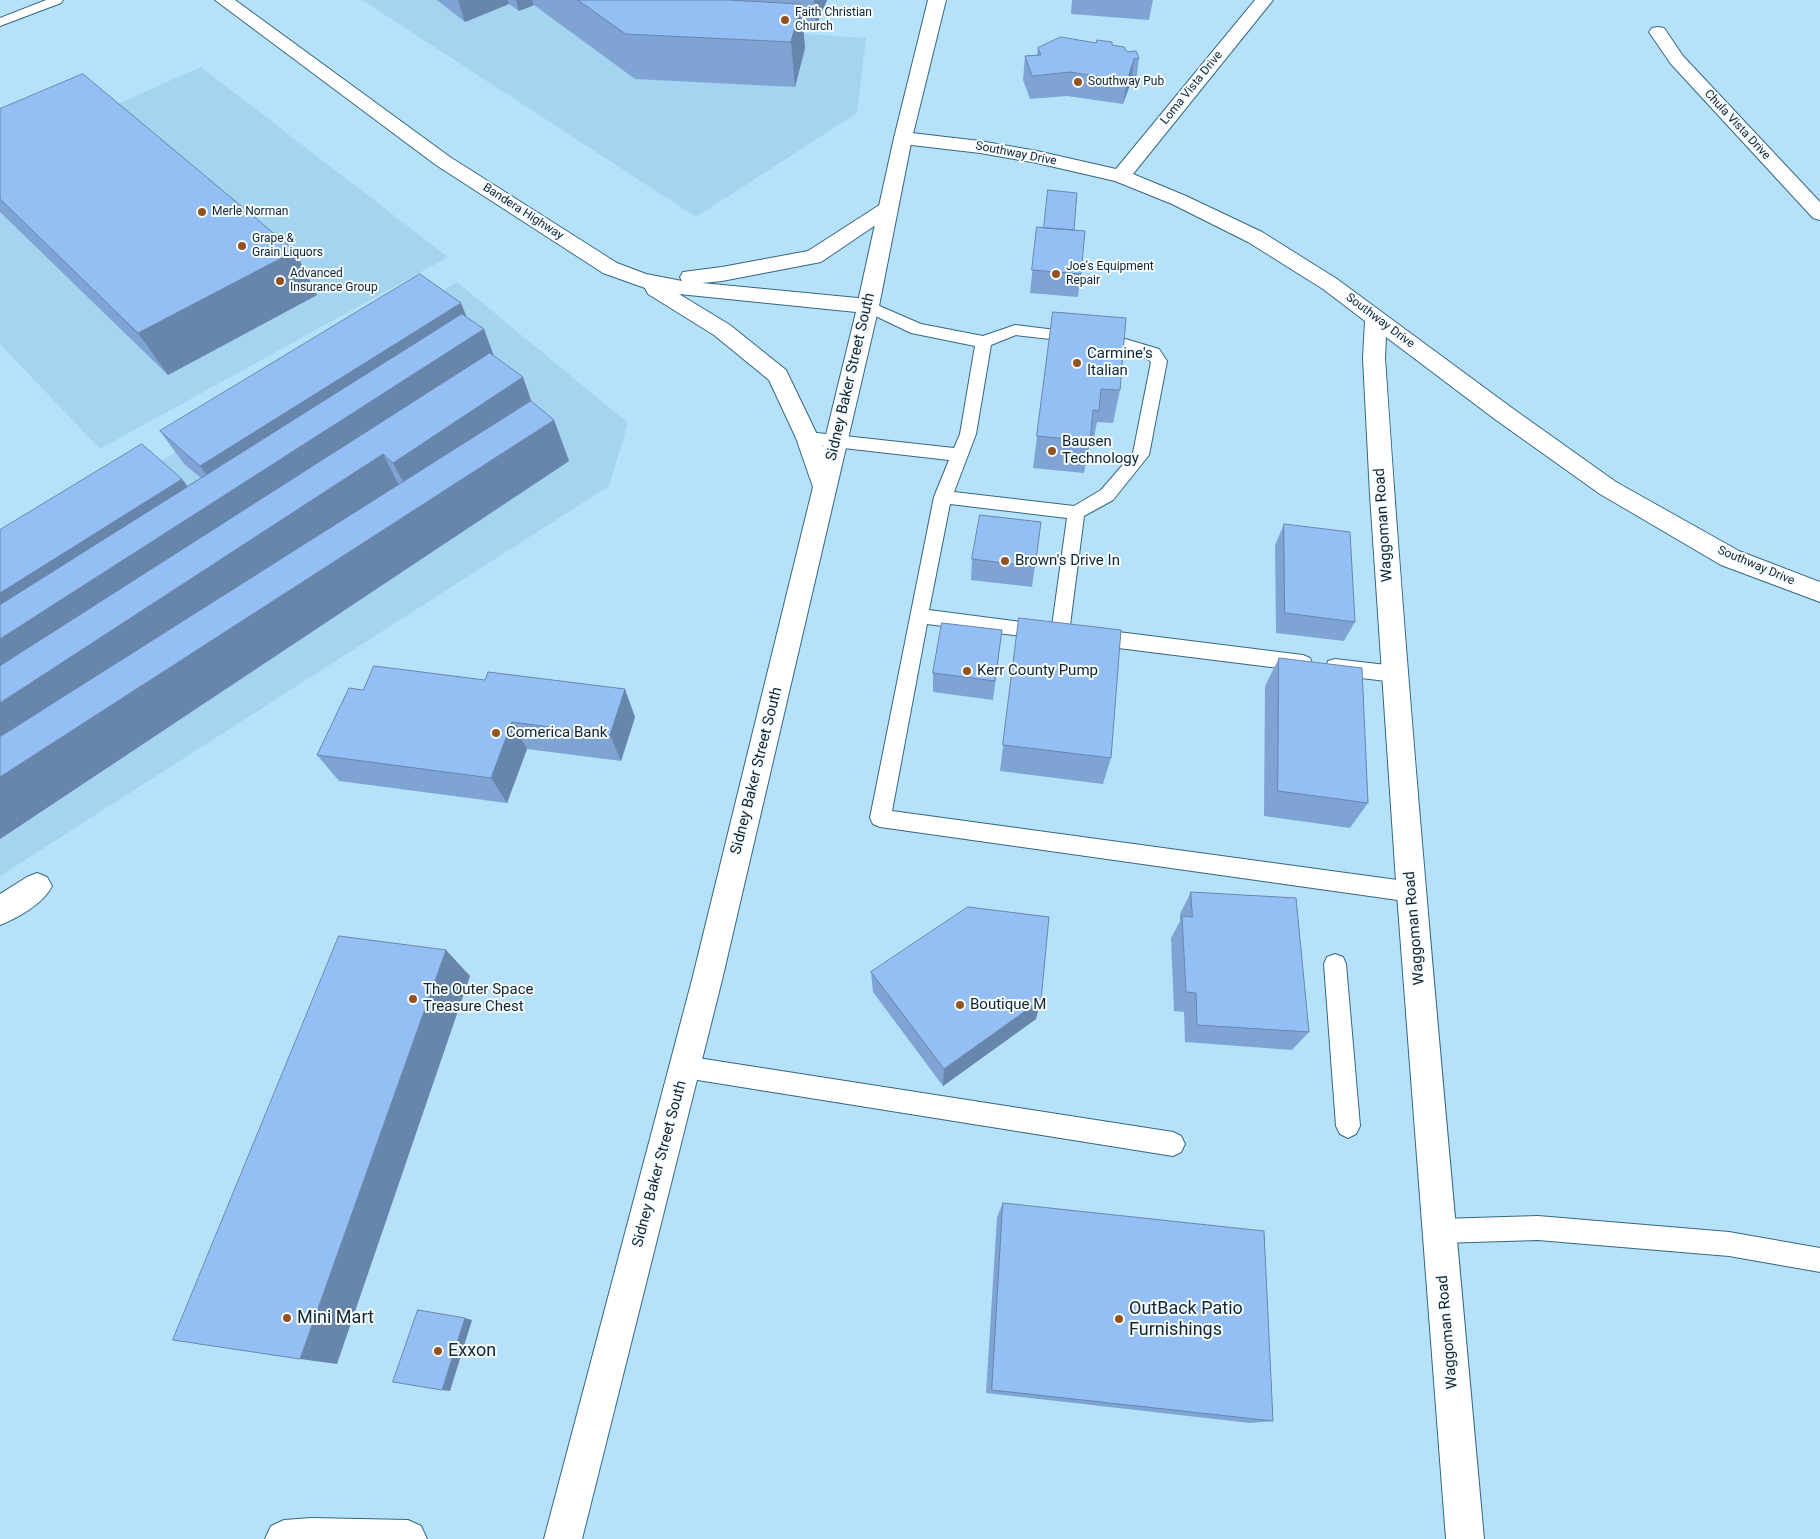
<!DOCTYPE html>
<style>
body{margin:0}
canvas{display:block;background:#b6e1fa}
</style>
<canvas width="1820" height="1539"></canvas>
<script>
const ctx = document.querySelector('canvas').getContext('2d');
ctx.lineJoin = 'round';
function paint(path, color) { ctx.fillStyle = color; ctx.fill(path, 'evenodd'); }
function trace(path, color, width, dash) { ctx.strokeStyle = color; ctx.lineWidth = width; ctx.lineCap = dash ? 'butt' : 'round'; ctx.setLineDash(dash || []); ctx.stroke(path); }
function drawText(font, color, halo, rows, align = 'center') {
  ctx.font = font + ' Roboto,sans-serif'; ctx.lineWidth = 4; ctx.setLineDash([]); ctx.textBaseline = 'middle'; ctx.strokeStyle = halo; ctx.fillStyle = color; for (const [text, x, y, turn = 0] of rows) {
    ctx.save(); ctx.translate(x, y); ctx.rotate((+turn || 0) * Math.PI / 180); ctx.textAlign = isNaN(turn) ? turn : align; if (halo) ctx.strokeText(text, 0, 0); ctx.fillText(text, 0, 0); ctx.restore();
  }
}
paint(new Path2D(`
 M362 0H641L682 26 866 38 857 113 696 217Z
 M201 67 448 257 100 449 0 344V156Z
 M457 282 628 423 609 486 0 876V558Z`), '#a4d4ef');
const lane = new Path2D(`
 M46 0H63L61 3 0 26V18Z
 M868 301 921 324 983 336 1015 325 1122 338 1159 349 1167 361 1149 455 1113 500 1084 516 1069 633 1067 638 1060 641 1053 638 1052 636 1045 639 927 624 892 811 1412 882 1419 885 1423 892 1419 899 1412 902 880 827 873 824 870 818 934 497 949 460 808 444 802 442 800 438 802 434 808 432 954 448 960 434 975 346 911 333 863 310 860 306 863 302ZM1016 335C1041 339 1138 345 1151 362L1133 453 1101 490 1074 506 954 492 976 434 991 345ZM950 504 1067 518 1052 626 929 610Z
 M1094 629 1303 655 1310 658 1312 663 1310 668 1303 671 1094 645 1087 642 1085 637 1087 632Z
 M1335 659 1395 666 1402 668 1405 674 1402 680 1395 682 1335 675 1328 673 1326 667 1328 661Z
 M1335 954 1343 957 1346 964 1360 1126 1356 1134 1348 1138 1340 1134 1336 1126 1324 964 1327 957Z
 M685 1056 1173 1132 1181 1136 1185 1144 1181 1152 1173 1156 685 1078 677 1075 674 1067 677 1059Z
 M1538 1216 1729 1232 1820 1248V1272L1729 1256 1538 1240 1440 1243 1431 1240 1428 1231 1431 1222 1440 1219Z`);
const street = new Path2D(`
 M1255 0H1273L1133 174 1186 196 1262 232 1337 279 1512 408 1616 482 1739 551 1820 582V602L1721 565 1600 494 1496 420 1386 337 1385 358C1411 752 1449 1146 1484 1539H1446L1396 881 1370 495 1363 358 1365 321 1323 289 1248 242 1172 204 1115 181 1037 163 980 153 903 144 896 142 894 138 896 134 903 132 980 141 1037 151 1116 169Z
 M1658 27 1664 28 1683 56 1820 202V220L1813 218 1671 64 1649 32 1652 28Z
 M37 873 47 877 52 886C44 903 18 918 0 925V894L27 877Z
 M311 1518 408 1520 421 1526 427 1539H265L271 1526 284 1520Z`);
const secondary = new Path2D(`
 M928 0H946L912 138 879 306 876 311 868 313 860 311 857 306 894 138Z`);
const primary = new Path2D(`
 M215 0H235L450 157 617 263 646 274 682 281 680 277 683 272 722 267 808 251 881 204 888 202 895 204 898 208 895 212 821 262 722 281 702 283 868 299 876 301 879 306 722 980 582 1539H544L692 980 813 487 796 438 769 380 714 335 648 294 645 288 603 273 436 165ZM679 294 856 312 823 447 786 370 730 325Z`);
trace(lane, '#356783', 2);
trace(street, '#356783', 2);
trace(secondary, '#356783', 2);
trace(primary, '#356783', 2);
paint(lane, '#fff');
paint(street, '#fff');
paint(secondary, '#fff');
paint(primary, '#fff');
paint(new Path2D(`
 M437 0H827L816 26 803 25 805 48 795 87 635 79 534 5 519 11 509 4 465 22Z
 M1072 0H1153L1149 20 1071 14Z
 M1112 42V45L1139 58 1136 82H1131L1123 104 1067 96 1030 99 1023 80 1025 56 1037 55 1038 48Z
 M0 109 317 295 168 375 0 212Z
 M1037 227 1074 230 1081 274 1078 297 1030 293Z
 M1053 312 1120 390 1113 423 1097 422 1093 443H1090L1084 473 1033 468Z
 M467 318 494 357 531 401 554 420 569 461 0 839V530L188 486 201 478 184 464 160 431Z
 M1041 522 1032 587 971 580 972 559Z
 M1284 524 1355 622 1344 641 1276 633 1275 545Z
 M1019 618 1111 758 1103 784 1000 771Z
 M1002 630 993 700 933 692V673Z
 M1279 658 1368 803 1350 828 1264 816 1265 686Z
 M363 690 635 717 621 761 527 749 507 803 339 781 317 755Z
 M1191 892 1309 1032 1292 1050 1185 1042 1184 1012 1174 1011 1171 938 1180 921V914Z
 M871 972 1036 1019 943 1086 873 992Z
 M1003 1203 1273 1421 1250 1423 986 1393 997 1217Z`), '#7fa4d3');
paint(new Path2D(`
 M458 0H508L509 4 465 22Z
 M516 0H532L534 5 519 11Z
 M814 0H827L816 26Z
 M801 4 805 48 795 87 791 42Z
 M1134 59 1131 82 1123 104 1127 81Z
 M295 251 317 295 168 375 138 333Z
 M461 303 474 335 484 329 500 372 383 454 404 495 0 766V593L182 479 204 508 222 497 200 466Z
 M523 377 538 420 414 503 393 463Z
 M554 420 569 461 0 839V777Z
 M625 689 635 717 621 761 610 735Z
 M512 722 527 749 507 803 491 778Z
 M446 950 470 976 337 1364 300 1359Z
 M1041 1000 1036 1019 943 1086 944 1069Z
 M465 1318 472 1320 450 1391 442 1390Z`), '#6886ac');
const building = new Path2D(`
 M578 0H728L801 4 791 42 626 34Z
 M1061 37 1096 43 1097 40 1112 42V45L1124 47 1127 52 1136 51 1139 58 1134 59 1127 81 1070 72 1032 76 1025 56 1041 55 1038 48Z
 M83 74 295 251 138 333 0 199V109Z
 M1048 190 1077 193 1074 230 1044 228Z
 M1037 227 1085 231 1081 274 1032 270Z
 M420 274 461 303 200 466 160 431Z
 M1053 312 1126 318 1120 390 1101 389 1099 411 1093 410 1090 441 1037 436Z
 M462 314 484 329 0 639V605Z
 M490 353 523 377 393 463 383 454 0 703V666Z
 M531 401 554 420 0 777V737Z
 M142 444 182 479 0 593V530Z
 M980 515 1041 522 1035 567 972 559Z
 M1284 524 1350 532 1355 622 1285 613Z
 M1019 618 1121 630 1111 758 1003 745Z
 M942 623 1002 630 995 681 933 673Z
 M1279 658 1362 668 1368 803 1278 791Z
 M374 666 485 680 488 672 625 689 610 735 512 722 491 778 317 755 349 688 363 690Z
 M1191 892 1296 898 1309 1032 1197 1025 1196 993 1186 992 1182 916 1192 917Z
 M968 907 1049 917 1041 1000 944 1069 871 972Z
 M339 936 446 950 300 1359 173 1340Z
 M1003 1203 1264 1231 1273 1421 992 1390Z
 M418 1310 465 1318 442 1390 393 1382Z`);
paint(building, '#94bff5');
trace(building, '#6886ac', 1);
for (const [x, y, r, color] of [
 [785,20,5,"#94521f"],
 [1078,82,5,"#94521f"],
 [202,212,5,"#94521f"],
 [242,246,5,"#94521f"],
 [1056,274,5,"#94521f"],
 [280,281,5,"#94521f"],
 [1077,363,5,"#94521f"],
 [1052,451,5,"#94521f"],
 [1005,561,5,"#94521f"],
 [967,671,5,"#94521f"],
 [496,733,5,"#94521f"],
 [413,999,5,"#94521f"],
 [960,1005,5,"#94521f"],
 [287,1318,5,"#94521f"],
 [1119,1319,5,"#94521f"],
 [438,1351,5,"#94521f"]
]) { const dot = new Path2D(); dot.arc(x, y, r, 0, 2 * Math.PI); ctx.fillStyle = color; ctx.fill(dot); trace(dot, '#f6fcff', 2); }
drawText('12px', '#102531', '#f6fcff', [
 ["Faith Christian",795,13],
 ["Church",795,27],
 ["Southway Pub",1088,82],
 ["Merle Norman",212,212],
 ["Grape &",252,239],
 ["Grain Liquors",252,253],
 ["Joe's Equipment",1066,267],
 ["Repair",1066,281],
 ["Advanced",290,274],
 ["Insurance Group",290,288]
], 'left');
drawText('12px', '#102531', '#f6fcff', [
 ["Loma Vista Drive",1192,88,-51],
 ["Chula Vista Drive",1737,125,47],
 ["Southway Drive",1016,154,11],
 ["Bandera Highway",523,212,33],
 ["Southway Drive",1380,321,37],
 ["Southway Drive",1756,566,23]
]);
drawText('15px', '#102531', '#f6fcff', [
 ["Carmine's",1087,354],
 ["Italian",1087,371],
 ["Bausen",1062,442],
 ["Technology",1062,459],
 ["Brown's Drive In",1015,561],
 ["Kerr County Pump",977,671],
 ["Comerica Bank",506,733],
 ["The Outer Space",423,990],
 ["Treasure Chest",423,1007],
 ["Boutique M",970,1005]
], 'left');
drawText('15px', '#102531', '#f6fcff', [
 ["Sidney Baker Street South",851,377,-77],
 ["Waggoman Road",1384,525,-94],
 ["Sidney Baker Street South",757,771,-76],
 ["Waggoman Road",1415,928,-95],
 ["Sidney Baker Street South",660,1164,-75],
 ["Waggoman Road",1448,1332,-95]
]);
drawText('18px', '#102531', '#f6fcff', [
 ["OutBack Patio",1129,1309],
 ["Furnishings",1129,1330],
 ["Mini Mart",297,1318],
 ["Exxon",448,1351]
], 'left');
</script>
